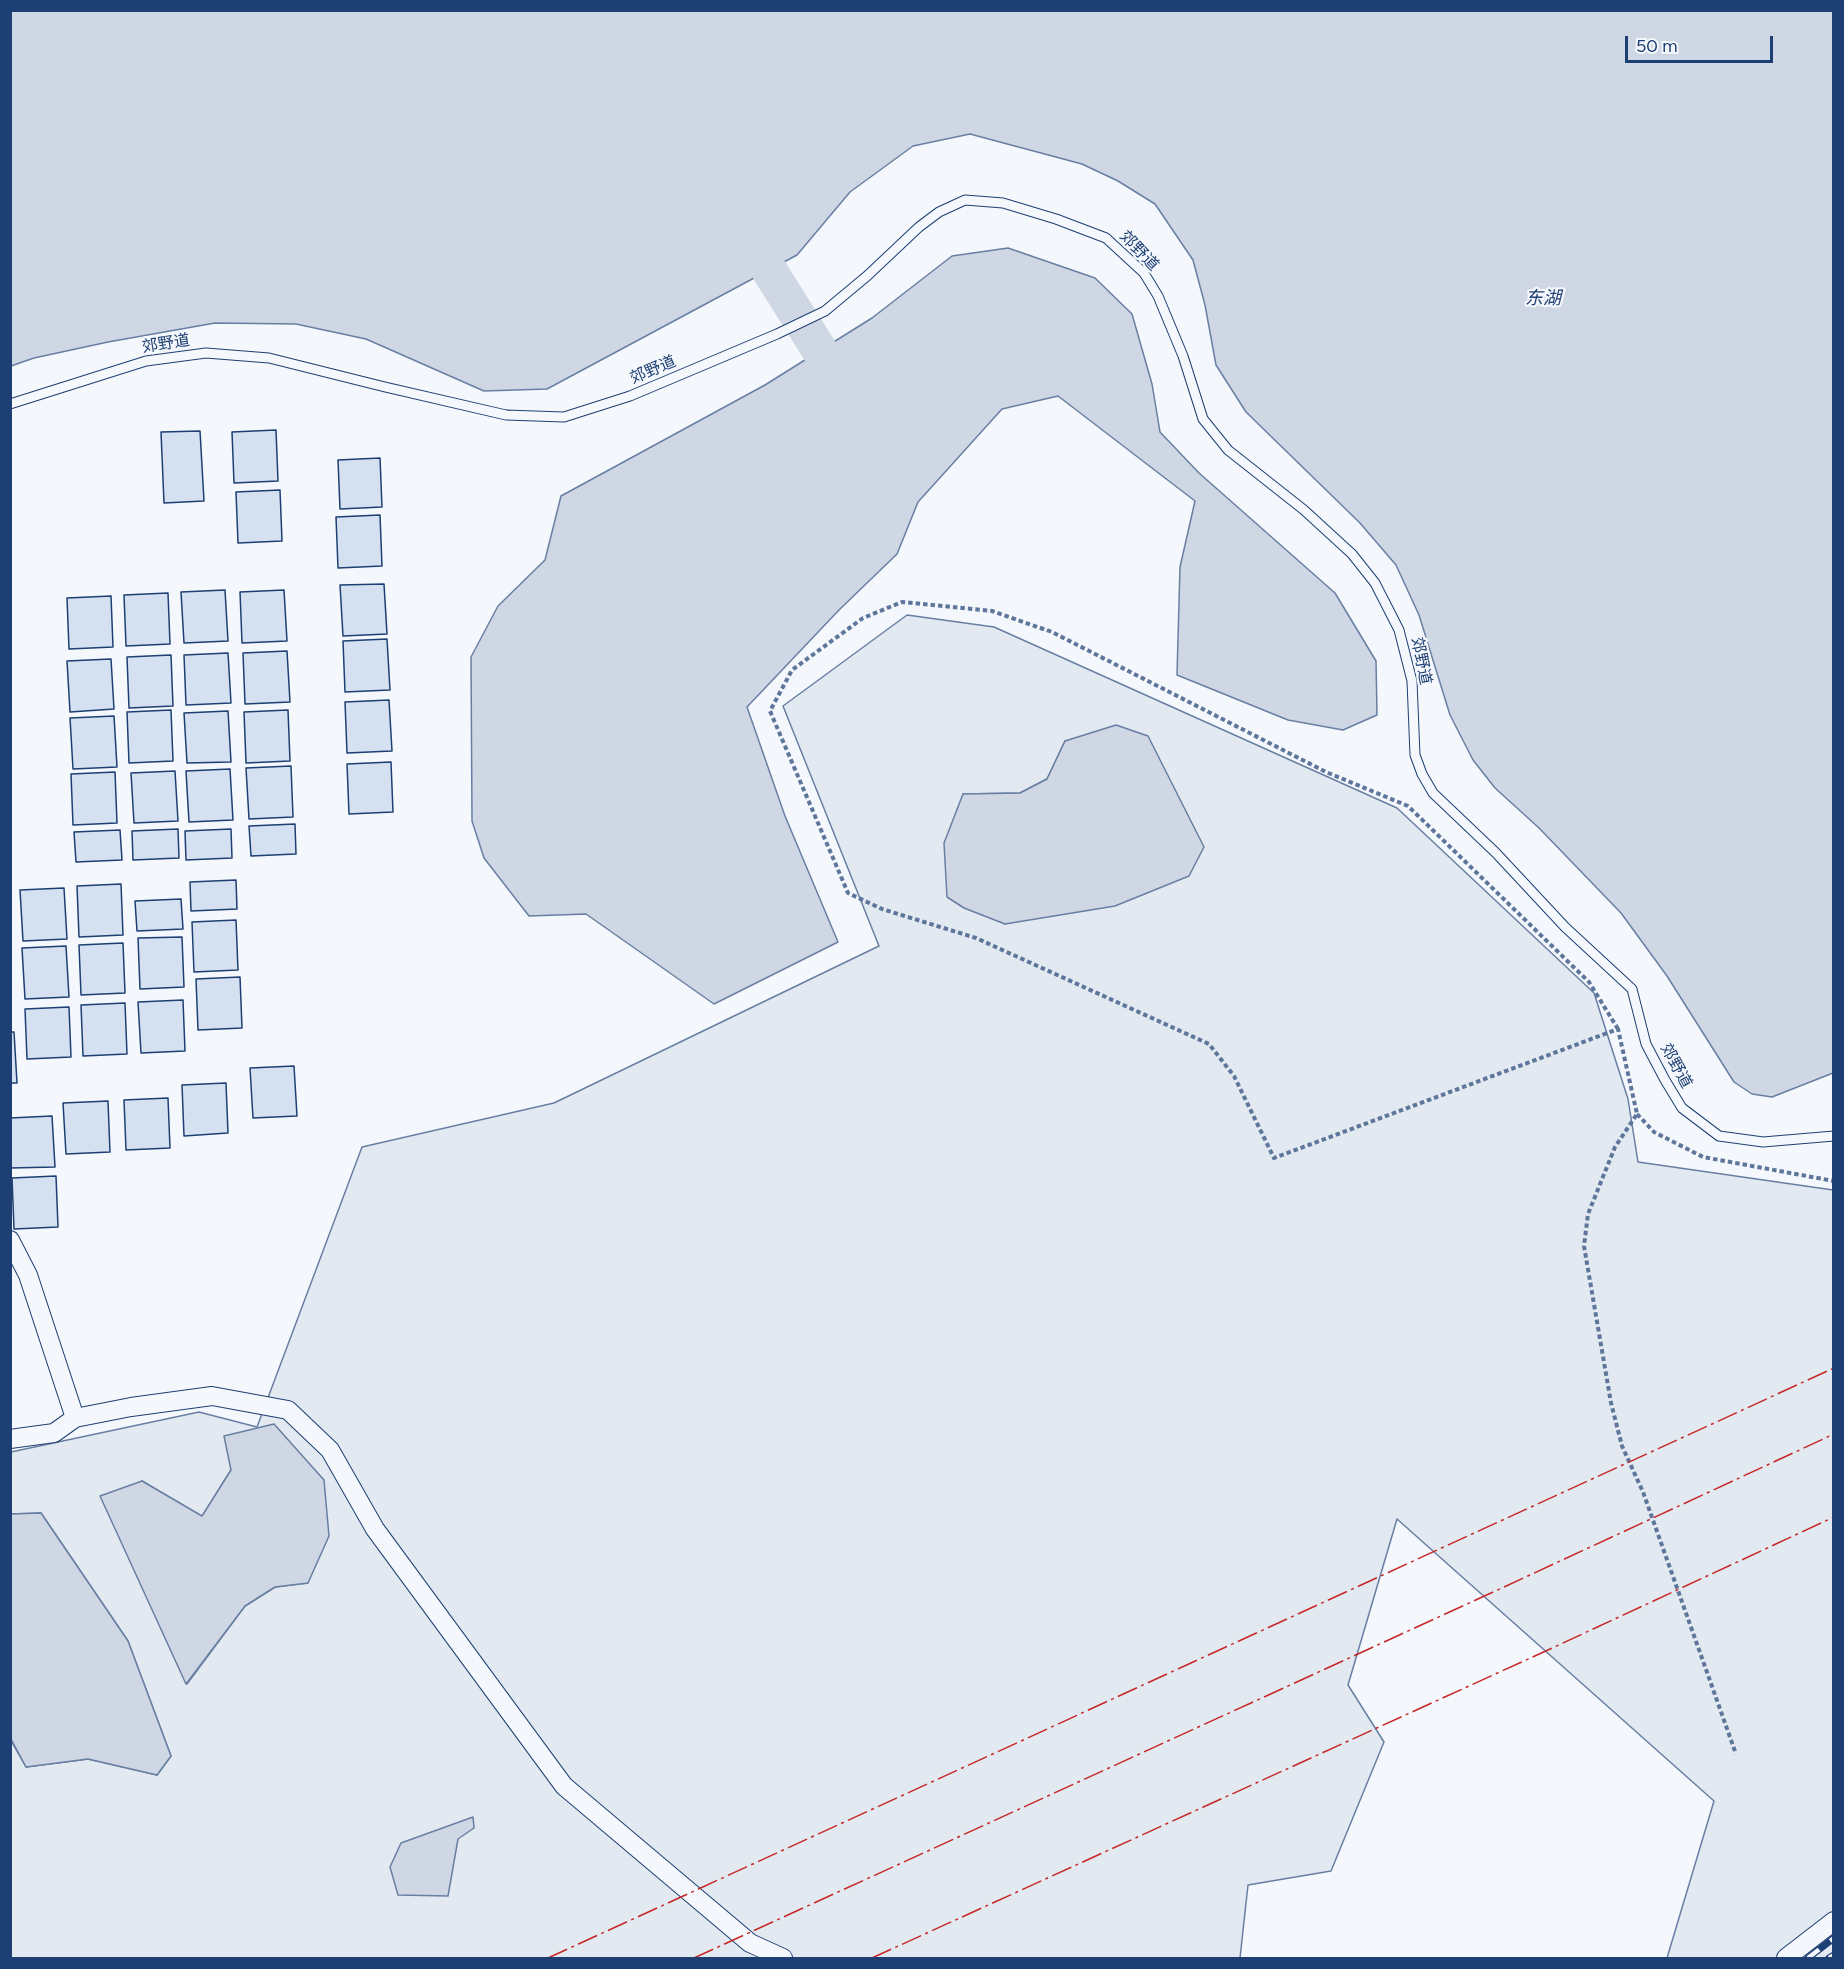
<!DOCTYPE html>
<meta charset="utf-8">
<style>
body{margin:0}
#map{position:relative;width:1844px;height:1969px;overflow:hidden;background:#f4f7fb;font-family:Figtree,sans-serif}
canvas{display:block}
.frame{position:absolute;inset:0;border:12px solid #1d3f73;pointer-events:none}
.scale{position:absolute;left:1625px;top:36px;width:148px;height:27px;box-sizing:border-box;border:3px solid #1d3f73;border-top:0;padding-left:8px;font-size:18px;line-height:21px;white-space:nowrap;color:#1d3f73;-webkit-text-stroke:4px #f4f7fb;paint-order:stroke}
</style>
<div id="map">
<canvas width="1844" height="1969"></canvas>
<div class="frame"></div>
<div class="scale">50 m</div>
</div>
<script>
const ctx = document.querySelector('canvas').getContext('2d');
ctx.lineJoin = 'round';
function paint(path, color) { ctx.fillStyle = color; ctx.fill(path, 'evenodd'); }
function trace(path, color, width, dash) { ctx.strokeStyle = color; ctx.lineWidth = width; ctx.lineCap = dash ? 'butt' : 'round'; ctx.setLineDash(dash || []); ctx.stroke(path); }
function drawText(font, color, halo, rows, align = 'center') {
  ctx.font = font + ' Figtree,"Noto Sans SC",sans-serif'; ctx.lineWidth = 4.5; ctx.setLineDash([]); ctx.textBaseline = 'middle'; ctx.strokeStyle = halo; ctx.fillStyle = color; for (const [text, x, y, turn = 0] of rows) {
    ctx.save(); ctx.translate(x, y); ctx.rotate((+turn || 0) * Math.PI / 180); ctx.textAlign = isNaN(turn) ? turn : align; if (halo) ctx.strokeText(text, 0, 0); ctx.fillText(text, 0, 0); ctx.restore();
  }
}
const green = new Path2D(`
 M907 615 994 627 1397 808 1594 993 1628 1099 1638 1162 1833 1190V1958H1667L1714 1801 1397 1519 1348 1685 1384 1742 1331 1871 1248 1885 1240 1958H11L10 1739 26 1767 88 1759 157 1775 171 1756 128 1641 41 1513 11 1514V1452L199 1412 257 1427 362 1147 554 1103 879 946 783 706ZM1065 741 1005 924 963 794 1020 793 1047 779ZM231 1470 308 1583 275 1587 245 1606 187 1684 142 1481 202 1517Z`);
paint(green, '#e3e9f0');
trace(green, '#687fa3', 1.5);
const water = new Path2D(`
 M10 11H1833V1073L1772 1097 1752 1094 1734 1082 1667 976 1621 913 1539 828 1495 788 1473 760 1450 715 1419 615 1396 565 1360 523 1246 412 1216 365 1205 305 1193 260 1155 204 1118 181 1082 164 970 134 913 146 850 192 797 255 547 389 484 391 366 339 296 324 215 323 108 342 34 358 11 366Z
 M1008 248 1095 278 1132 314 1152 384 1160 432 1199 473 1335 593 1376 661 1377 715 1343 730 1288 720 1177 675 1180 567 1195 501 1058 396 1002 409 918 502 897 554 839 610 747 707 785 816 838 942 714 1004 586 914 529 916 484 858 472 821 471 657 498 606 545 560 561 496 765 385 872 318 952 256Z
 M1116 725 1148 736 1204 847 1189 876 1115 906 1005 924 964 908 947 897 944 843 963 794 1020 793 1047 779 1065 741Z
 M274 1424 324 1480 329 1536 308 1583 275 1587 245 1606 186 1684 100 1496 142 1481 202 1516 231 1470 224 1436Z
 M41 1513 128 1641 171 1756 157 1775 88 1759 26 1767 11 1739V1514Z
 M473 1817 474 1828 458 1839 448 1896 398 1895 390 1867 401 1843Z`);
paint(water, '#cfd7e4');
trace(water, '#687fa3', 1.5);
trace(new Path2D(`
 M769 270 820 351`), '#cfd7e4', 36);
const building = new Path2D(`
 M276 430 278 481 234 483 232 432Z
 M200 431 204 501 164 503 161 432Z
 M380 458 382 507 340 509 338 460Z
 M280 490 282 541 238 543 236 492Z
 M380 515 382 566 338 568 336 517Z
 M384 584 387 634 343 636 340 585Z
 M225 590 228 641 184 643 181 592Z
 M284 590 287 641 242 643 240 592Z
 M168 593 170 644 126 646 124 595Z
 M111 596 113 647 69 649 67 598Z
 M387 639 390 690 345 692 343 641Z
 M287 651 290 702 245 704 243 653Z
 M228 653 231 703 186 705 184 655Z
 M171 655 173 706 129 708 127 657Z
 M111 659 114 709 70 712 67 661Z
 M389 700 392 751 347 753 345 702Z
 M171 710 173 761 129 763 127 712Z
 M288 710 290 761 246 763 244 712Z
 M228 711 231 762 187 763 184 713Z
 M114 716 117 767 73 769 70 718Z
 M391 762 393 812 349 814 347 764Z
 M291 766 293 817 249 819 246 768Z
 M230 769 233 820 189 822 186 771Z
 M175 771 178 821 134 823 131 773Z
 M115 772 117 823 73 825 71 774Z
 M295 824 296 854 251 856 249 826Z
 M178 829 179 858 133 860 132 831Z
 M231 829 232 858 186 860 185 831Z
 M120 830 122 860 76 862 74 832Z
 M236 880 237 909 191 911 190 882Z
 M121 884 123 935 79 937 77 886Z
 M64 888 67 939 23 941 20 890Z
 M181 899 183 929 137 931 135 901Z
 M236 920 238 970 194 972 192 922Z
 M182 937 184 987 140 989 138 938Z
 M123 943 125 993 81 995 79 945Z
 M66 946 69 997 25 999 22 948Z
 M240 977 242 1028 198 1030 196 979Z
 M183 1000 185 1051 141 1053 138 1002Z
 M125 1003 127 1054 83 1056 81 1005Z
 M69 1007 71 1057 27 1059 25 1009Z
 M10 1032H14L17 1083H10Z
 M294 1066 297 1116 253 1118 250 1068Z
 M226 1083 228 1133 184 1136 182 1085Z
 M168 1098 170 1148 126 1150 124 1100Z
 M108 1101 110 1152 66 1154 63 1103Z
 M52 1116 55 1167 10 1168V1118Z
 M56 1176 58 1227 14 1229 12 1178Z`);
paint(building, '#d5e0f0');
trace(building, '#1d3f73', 1.5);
const lane = new Path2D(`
 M10 404 146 361 206 353 269 358 385 387 506 415 564 417 630 396 777 334 825 311 867 276 919 227 939 212 965 200 1003 203 1056 219 1106 238 1144 273 1158 296 1183 356 1203 419 1228 450 1304 510 1352 554 1375 583 1399 630 1412 681 1415 755 1422 774 1433 793 1496 853 1565 927 1632 989 1646 1044 1665 1080 1682 1108 1719 1136 1763 1142 1834 1136`);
const street = new Path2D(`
 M10 1240 28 1275 75 1418 131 1407 212 1396 288 1410 330 1450 375 1529 564 1786 750 1943 783 1958
 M10 1439 54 1433 75 1418
 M1786 1958 1834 1921`);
trace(lane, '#1d3f73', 11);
trace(street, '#1d3f73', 20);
trace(new Path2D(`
 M1618 1029 1589 982 1408 806 1326 772 1052 632 992 611 902 602 863 618 792 670 770 711 848 893 882 909 976 938 1209 1044 1234 1076 1274 1158 1618 1029 1637 1114 1615 1147 1588 1214 1584 1246 1611 1403 1622 1446 1643 1492 1736 1754
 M1637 1114 1654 1132 1703 1157 1834 1181`), '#5e769c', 4, [4.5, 3]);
trace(lane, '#f4f7fb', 9);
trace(street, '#f4f7fb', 18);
const rail = new Path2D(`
 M1808 1958 1834 1938
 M1829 1958 1834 1955`);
trace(rail, '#1d3f73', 7);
trace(rail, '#f4f7fb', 4.5, [14]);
trace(new Path2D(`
 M548 1958 1834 1368
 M694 1958 1502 1588 1834 1434
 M872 1958 1548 1650 1834 1517`), '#c62828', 1.5, [21, 4.5, 3, 4.5]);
drawText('16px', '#1d3f73', '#f4f7fb', [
 ["郊野道",1139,251,46],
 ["郊野道",166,344,-9],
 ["郊野道",653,370,-23],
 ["郊野道",1421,661,79],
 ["郊野道",1676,1066,61]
]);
drawText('italic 18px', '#1d3f73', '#f4f7fb', [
 ["东湖",1543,299]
]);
</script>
